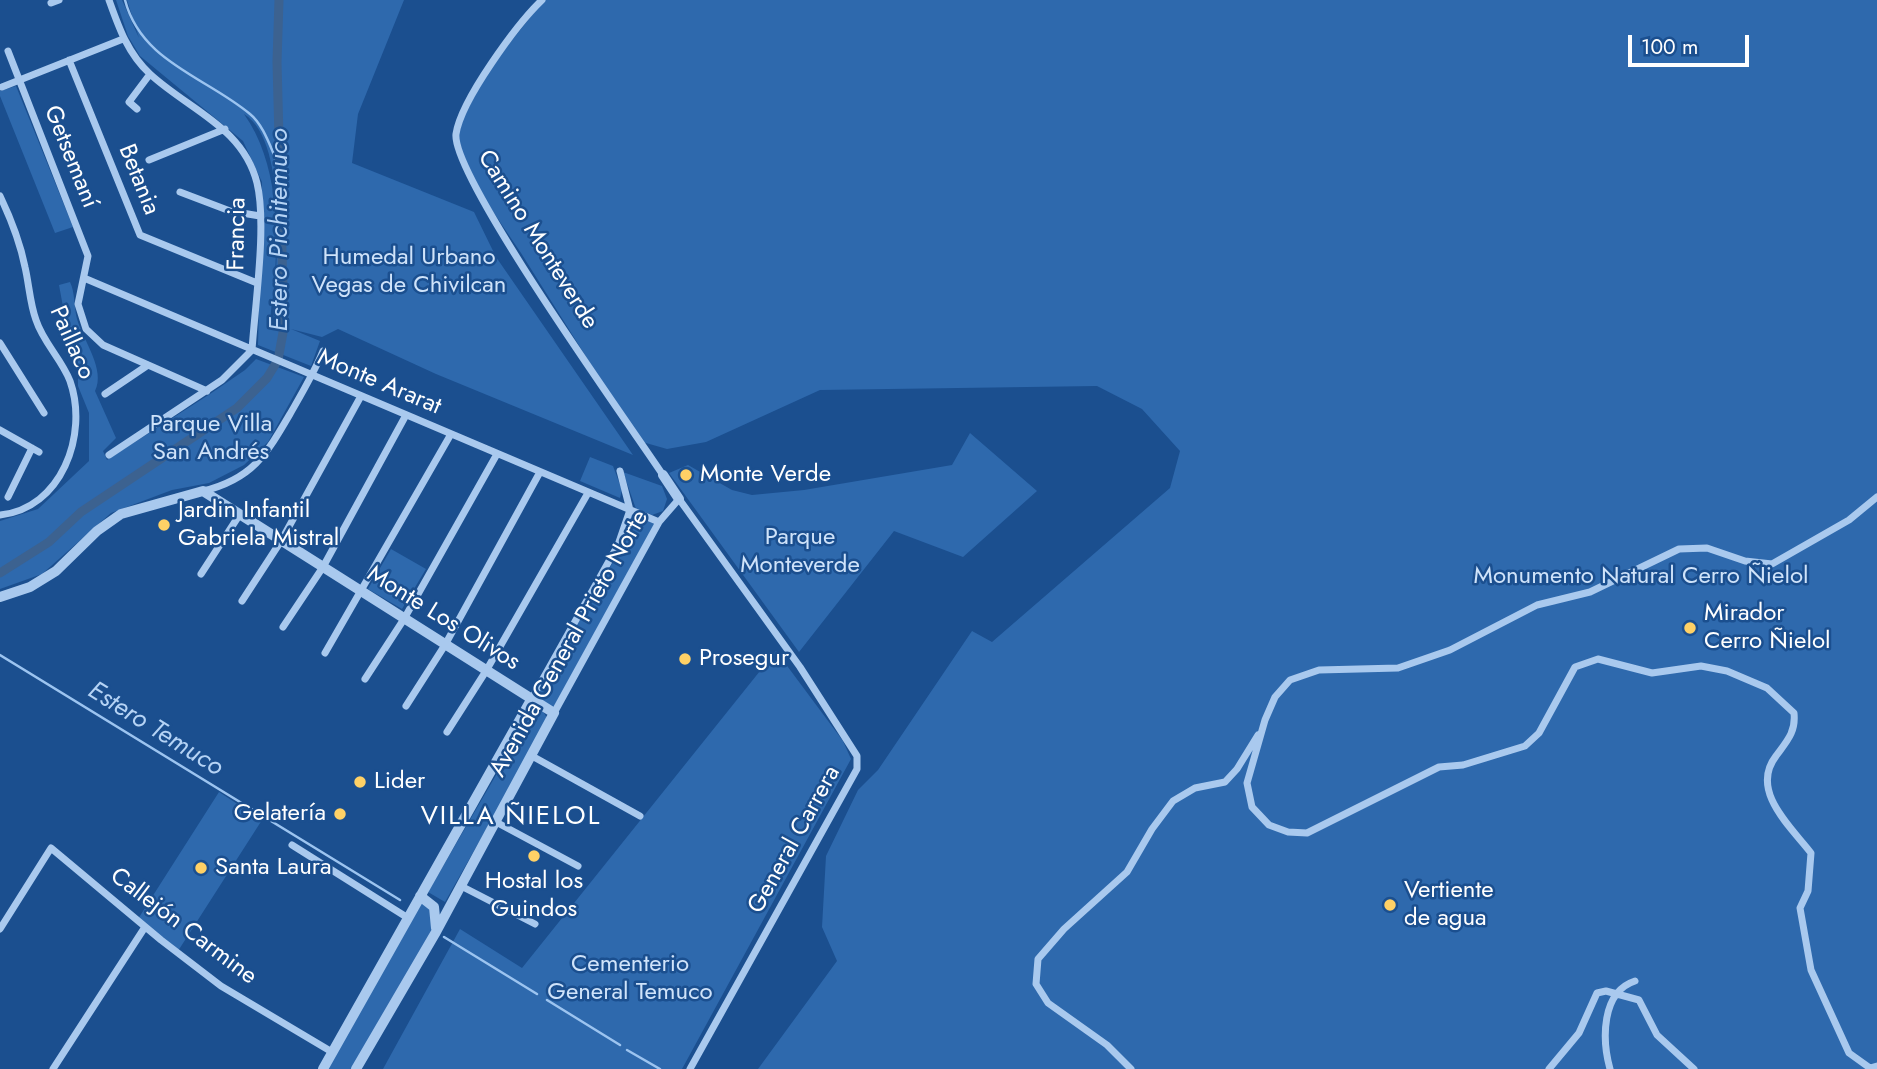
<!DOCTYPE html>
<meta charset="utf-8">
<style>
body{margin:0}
#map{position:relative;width:1877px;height:1069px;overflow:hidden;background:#1b4f8f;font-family:Jost,sans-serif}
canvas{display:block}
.scale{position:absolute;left:1628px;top:35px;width:121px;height:32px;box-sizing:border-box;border:4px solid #fff;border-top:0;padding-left:9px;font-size:21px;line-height:24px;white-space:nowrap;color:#fff;-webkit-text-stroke:5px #1b4f8f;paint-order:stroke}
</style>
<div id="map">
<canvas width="1877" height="1069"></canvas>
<div class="scale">100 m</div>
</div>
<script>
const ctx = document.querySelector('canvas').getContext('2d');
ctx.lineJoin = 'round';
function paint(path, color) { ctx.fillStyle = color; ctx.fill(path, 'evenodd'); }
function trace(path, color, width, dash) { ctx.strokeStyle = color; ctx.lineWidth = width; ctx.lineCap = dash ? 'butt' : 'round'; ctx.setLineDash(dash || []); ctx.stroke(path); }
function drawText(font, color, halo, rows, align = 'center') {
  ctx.font = font + ' Jost,sans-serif'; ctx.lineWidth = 5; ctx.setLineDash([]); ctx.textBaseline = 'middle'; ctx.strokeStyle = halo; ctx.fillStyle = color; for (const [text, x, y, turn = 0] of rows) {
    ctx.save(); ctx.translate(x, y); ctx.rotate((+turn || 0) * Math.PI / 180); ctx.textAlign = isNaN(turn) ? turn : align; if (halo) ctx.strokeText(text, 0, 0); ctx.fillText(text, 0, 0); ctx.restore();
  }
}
paint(new Path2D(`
 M116 0H122L139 38 127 0H404L358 114 352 163 474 212 496 257 633 455 436 374 338 329 322 337 291 329 320 341 311 366 258 345 262 182 243 141 140 56 128 36ZM244 114C291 143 275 281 273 329 268 315 273 302 274 287 279 229 278 162 244 114Z
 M544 0H1877V1069H758L837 961 822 927 826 856 858 790 878 770 972 631 992 642 1170 488 1180 451 1142 409 1097 386 820 390 706 442 667 449 639 441 521 253 477 188 459 152 458 127 490 68Z
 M16 86 73 227 55 233 0 96V91Z
 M70 282C75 292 74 307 77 319 83 340 106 370 95 391L116 438 103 451 107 460 210 394 245 370 256 359 304 377 268 442 244 465 209 483 172 490 111 513 42 574 0 589V521L38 509 89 461V413L78 386V361L68 334 59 285Z
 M970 433 1037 491 963 557 894 531 799 652 669 473 688 465 732 490 752 495 804 490 952 465Z
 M590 457 613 466 622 490 620 498 580 481Z
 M623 472 662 486 667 499 663 511 652 515 636 509Z
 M631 514 655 523 553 709 535 699 617 555Z
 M391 549 426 569 402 609 368 589Z
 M776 651 843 741 851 759 682 1069H383L460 929 522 968Z
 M535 708 542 709 548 720 445 902 428 892Z
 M219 792 262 820 178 951 138 919Z
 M423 901 430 907 435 926 354 1069H327Z`), '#2e69ad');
trace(new Path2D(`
 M125 0C141 62 206 77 250 114 265 126 272 153 281 170
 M0 655 400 900
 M444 937 537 994
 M547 1000 620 1045
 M627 1050 660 1069`), '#9cc4f0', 2.5);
trace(new Path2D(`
 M0 573 49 542 81 512 237 408 267 378 278 360 284 327 277 62 279 0`), '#3c6290', 9);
trace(new Path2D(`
 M542 0C517 24 461 100 456 134 451 176 629 424 663 475
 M51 3 59 0
 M8 51 88 256 78 304 86 329 103 345 207 391
 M69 60 140 235 257 283
 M2 87 123 39
 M137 109 129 102 150 74
 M149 160 225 129
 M180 192 230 211 260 216
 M0 196C11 219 20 242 25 267 29 284 30 304 36 320 43 342 62 360 70 381 89 435 61 509 0 515
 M84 278 659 522
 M0 343 44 413
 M105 394 148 365
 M0 430 39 452
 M109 455 222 380 252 350C255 305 267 224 257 183 243 127 189 110 150 74 128 54 119 28 109 0
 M203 491C252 479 266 455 290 414 302 393 314 373 323 351
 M8 497 32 448
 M1877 497 1849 520 1772 564 1745 561 1707 548 1679 549 1590 592 1537 605 1450 650 1398 668 1319 670 1290 680 1275 697 1265 720 1247 783 1252 807 1269 825 1288 832 1307 833 1439 767 1463 765 1525 746 1539 733 1575 667 1598 659 1652 673 1701 666 1727 671 1767 688 1794 713C1796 732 1787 741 1776 756 1749 791 1792 828 1811 853L1808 891 1800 908 1811 970 1849 1053 1870 1068 1877 1066
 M201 574 240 514
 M242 601 281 541 361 396
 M283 627 323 567 406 415
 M325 653 451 434
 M365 679 404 619 497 454
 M531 700 618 545 630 510 620 471
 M406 706 445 645 540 472
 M554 713 659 522 679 499 800 667 857 756V769L690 1069
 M447 732 486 671 588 493
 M532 756 640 816
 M496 822 578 866
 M292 845 408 918
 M461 886 535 924
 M0 929 51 848 161 940 221 986 332 1052
 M53 1069 145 927
 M1131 1069 1107 1045 1048 1003 1036 984 1038 959 1064 929 1127 872 1152 829 1173 801 1195 788 1225 782 1237 769 1258 735
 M1549 1069 1579 1033 1597 993 1606 991 1639 1000 1657 1035 1694 1069
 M1610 1069C1602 1040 1601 992 1635 981`), '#a9c9ee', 7);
trace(new Path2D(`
 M663 475 679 499
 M0 597 30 587 56 571 97 531 121 514 203 491 554 713 436 932 356 1069
 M420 896 434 907 436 928
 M323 1069 531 700`), '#a9c9ee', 10);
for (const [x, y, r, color] of [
 [686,475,7,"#ffd166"],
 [164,525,7,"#ffd166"],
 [1690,628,7,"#ffd166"],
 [685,659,7,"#ffd166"],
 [360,782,7,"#ffd166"],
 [340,814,7,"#ffd166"],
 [534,856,7,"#ffd166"],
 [201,868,7,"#ffd166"],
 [1390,905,7,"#ffd166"]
]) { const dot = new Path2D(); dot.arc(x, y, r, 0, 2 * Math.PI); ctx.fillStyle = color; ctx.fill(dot); trace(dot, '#1b4f8f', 2.5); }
drawText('24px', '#fff', '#1b4f8f', [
 ["Getsemaní",70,157,68],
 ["Betania",138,180,68],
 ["Francia",238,234,-89],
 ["Camino Monteverde",537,240,58],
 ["Paillaco",71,343,66],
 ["Monte Ararat",379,383,23],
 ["Monte Los Olivos",443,619,32],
 ["Avenida General Prieto Norte",570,644,-61],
 ["General Carrera",795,840,-61],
 ["Callejón Carmine",183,927,37]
]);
drawText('24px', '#cfe3fa', '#1b4f8f', [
 ["Humedal Urbano",409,258],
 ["Vegas de Chivilcan",409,286],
 ["Parque Villa",211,425],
 ["San Andrés",211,453],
 ["Parque",800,538],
 ["Monteverde",800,566],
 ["Monumento Natural Cerro Ñielol",1641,577],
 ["Cementerio",630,965],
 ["General Temuco",630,993]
]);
drawText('24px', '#fff', '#1b4f8f', [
 ["Monte Verde",700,475],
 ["Jardin Infantil",178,511],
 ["Gabriela Mistral",178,539],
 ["Mirador",1704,614],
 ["Cerro Ñielol",1704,642],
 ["Prosegur",699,659],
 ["Lider",374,782],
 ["Gelatería",326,814,"right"],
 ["Santa Laura",215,868],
 ["Hostal los",534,882,"center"],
 ["Guindos",534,910,"center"],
 ["Vertiente",1404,891],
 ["de agua",1404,919]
], 'left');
drawText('italic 26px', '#b5d3f5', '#1b4f8f', [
 ["Estero Pichitemuco",281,230,-90],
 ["Estero Temuco",155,730,32]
]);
ctx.letterSpacing = '2px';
drawText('26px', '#fff', '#1b4f8f', [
 ["VILLA ÑIELOL",511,818]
]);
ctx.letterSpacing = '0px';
</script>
